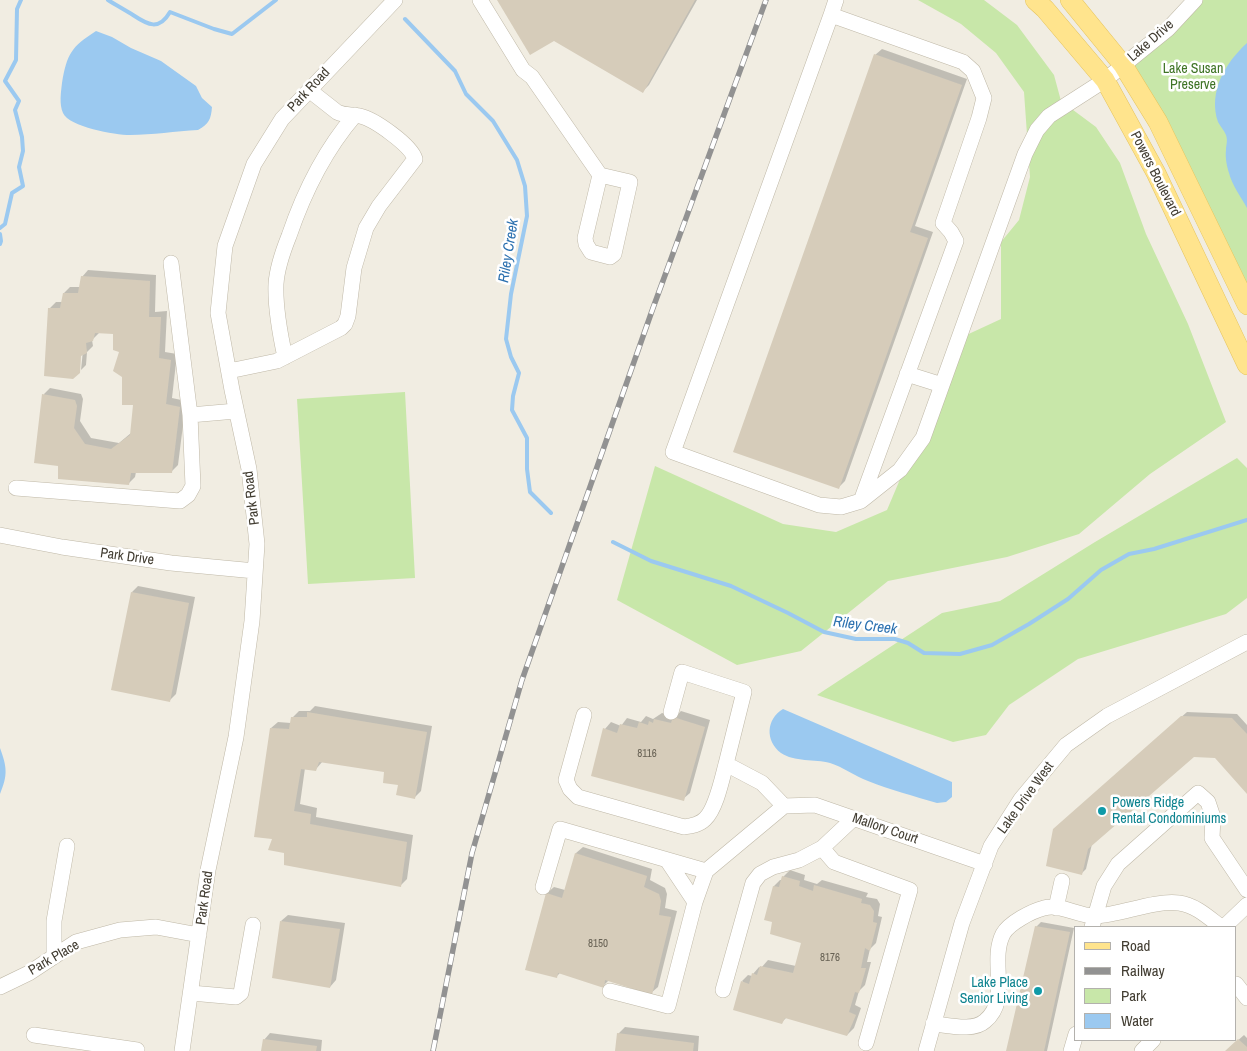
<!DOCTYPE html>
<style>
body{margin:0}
#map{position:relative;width:1247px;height:1051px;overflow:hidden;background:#f1ede2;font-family:"Archivo Narrow",sans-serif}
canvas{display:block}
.legend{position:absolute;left:1074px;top:926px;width:162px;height:115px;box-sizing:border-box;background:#fff;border:1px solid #b3b1ad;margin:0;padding:6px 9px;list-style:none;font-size:15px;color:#423d32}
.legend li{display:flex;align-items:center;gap:10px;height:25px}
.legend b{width:25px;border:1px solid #b3b1ad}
</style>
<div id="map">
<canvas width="1247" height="1051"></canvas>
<ul class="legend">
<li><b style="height:6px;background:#ffe48d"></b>Road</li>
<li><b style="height:6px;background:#929292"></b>Railway</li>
<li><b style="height:14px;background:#c8e7a9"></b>Park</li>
<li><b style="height:14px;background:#9bc9f0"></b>Water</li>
</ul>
</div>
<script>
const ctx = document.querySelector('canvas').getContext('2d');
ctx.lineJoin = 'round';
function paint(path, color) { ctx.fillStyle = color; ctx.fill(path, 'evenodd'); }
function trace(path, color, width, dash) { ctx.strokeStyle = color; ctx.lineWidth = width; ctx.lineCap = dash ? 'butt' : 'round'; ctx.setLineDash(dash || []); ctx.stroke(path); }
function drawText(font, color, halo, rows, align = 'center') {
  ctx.font = font + ' "Archivo Narrow",sans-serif'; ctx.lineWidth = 5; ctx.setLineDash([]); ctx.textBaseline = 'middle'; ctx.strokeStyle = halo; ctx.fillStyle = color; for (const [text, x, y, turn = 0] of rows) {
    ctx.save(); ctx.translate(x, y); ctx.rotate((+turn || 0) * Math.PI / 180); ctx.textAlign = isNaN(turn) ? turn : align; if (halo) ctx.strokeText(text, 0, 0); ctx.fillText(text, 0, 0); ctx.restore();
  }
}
paint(new Path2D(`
 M918 0H984L1017 25 1054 75 1061 101 1096 127 1120 163 1146 234 1188 324 1226 422 1150 474 1079 534 1007 557 888 581 801 651 737 665 617 600 655 466 783 524 836 532 887 510 960 338 1001 319V242L1019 220 1030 177 1024 92 996 53 961 24Z
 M1195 0H1247V305L1123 65Z
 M405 392 415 578 308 584 297 399Z
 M1237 458 1247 468V598L1226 614 1078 659 1009 705 986 735 953 742 817 695 942 613 1000 601 1095 542Z`), '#c8e7a9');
paint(new Path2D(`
 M96 31 112 37 131 48 161 61 196 86 202 98 212 107C211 119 209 124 198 130 176 131 152 135 130 135 115 135 69 127 63 113 59 104 61 92 62 83 67 54 71 47 96 31Z
 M1247 43V208C1241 197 1232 185 1229 173 1227 167 1225 157 1226 150 1226 145 1228 141 1226 135 1224 130 1220 126 1218 122 1208 92 1225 63 1247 43Z
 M783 709 952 782V797L946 802 937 803C914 796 890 790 868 781 855 776 843 767 830 763 815 759 794 762 781 753 765 741 766 719 783 709Z
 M0 748C7 767 8 775 0 794Z`), '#9bc9f0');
paint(new Path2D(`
 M499 0H697L649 85 643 91Z
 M882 49 967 79 915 226 933 232 845 481 838 488 875 55Z
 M88 270 156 275 155 312 167 311 165 352 177 354 172 398 186 401 178 465 172 471 136 472 135 477 129 483 59 465 44 394 50 388 81 394 83 399 80 421 91 438 119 443 131 433 135 404 124 376 121 351 114 333 100 332 92 340 93 346 87 352 86 365 81 370 83 350 49 309 56 302H62L64 293 70 287H80L82 277Z
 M138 586 195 597 176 694 170 700 132 592Z
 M315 706 432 726 421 791 415 797 385 771 323 761 316 769 305 768 300 804 317 808 316 817 413 835 407 879 400 886 285 852 273 838 271 728 278 722 291 723 292 718 299 711H310Z
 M681 711 710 720 690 793 683 799 605 729 611 722 621 726 627 718 641 722 646 716 653 719 662 713 676 716Z
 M1187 712 1237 714 1247 725V792L1216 757 1194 756 1092 844 1086 869 1082 873 1060 824Z
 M583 847 652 869 650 880 665 888 667 894 665 908 677 911 658 987 651 993 609 980 603 986 560 973 556 977 527 969 547 893 554 887 565 890 576 853Z
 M790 870 805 875 804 880 817 884 822 880 868 893 866 897 877 899 880 904 878 916 882 917 876 943 870 949 867 962H871L865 985 859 991 855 1005 861 1008 854 1028 847 1035 787 1017 781 1023 742 981 748 975 752 976 753 974 759 967 761 968 768 960 796 966 803 942 774 921V886L780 880H782L783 877Z
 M288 915 345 923 336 980 330 987 281 921Z
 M1041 922 1074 928 1047 1051H1007L1036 927Z
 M625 1027 699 1036 698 1051H616L618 1034Z
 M270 1033 322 1040 321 1051H262L264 1040Z
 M1244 1035 1247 1038V1051H1226Z`), '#0003');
trace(new Path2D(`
 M108 0C116 5 125 10 133 15 148 25 159 31 170 12L214 29 232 34 276 0
 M405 19 455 71 466 94 493 121 517 160 525 186 527 216 511 294 506 339 511 357 519 373 513 396 512 410 527 438V469L530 492 551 513
 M0 228 5 224 12 193 23 186 19 167 23 151 22 137 15 110 19 101 5 81 16 60 17 9 21 0
 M0 234 1 241 0 244
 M613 542 651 561 731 586 788 613 824 632 856 639H895L908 643 924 653 960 654 992 645 1029 624 1068 599 1101 570 1129 554 1154 549 1247 520`), '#9bc9f0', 4);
paint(new Path2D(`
 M497 0H695L643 93 554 41 530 55Z
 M874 54 962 85 910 232 928 238 839 489 733 452Z
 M81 276 150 281 149 317H161L159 358 171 360 166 404 180 407 172 473H131L129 485 58 479V466L34 463 42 394 75 400 77 406 74 428 85 444 111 449 130 435 133 405H122V377L113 371 119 352 113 350V334L95 333 93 341 86 343 87 353 81 356 80 373 73 379 44 376 48 308H60L63 293H78Z
 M131 592 189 603 170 702 111 690Z
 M307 712 427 732 415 799 396 795 398 785 383 783 384 772 319 762 316 771 301 769 294 811 311 814 310 824 407 842 401 887 284 865V853L268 850 272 839 254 837 270 728 289 729 291 717H307Z
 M1181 716 1232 718 1247 734V794L1215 758 1194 757 1088 849 1082 875 1046 866 1053 829Z
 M673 717 705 727 684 801 591 776 603 728 617 733 620 724 637 728 639 722 648 725 649 721 653 723 654 719 671 723Z
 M575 853 647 876 644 887 659 894 661 901 659 915 671 917 652 995 605 980 604 988 558 973 557 978 525 970 546 893 562 898Z
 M782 876 800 881 799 886 813 891 814 885 862 899 861 903 870 905 874 911 873 922 877 923 870 951 865 948 861 968H866L859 993 855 992 849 1012 856 1015 847 1036 785 1018 782 1024 733 1010 741 981 749 984 752 973 757 975 760 966 793 973 801 943 770 934 772 922 764 920 773 886 779 887Z
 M280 921 340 929 330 988 272 978Z
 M1035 926 1070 932 1044 1051H1006Z
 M617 1033 694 1043 693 1051H615Z
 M263 1039 317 1046 316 1051H261Z
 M1238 1039 1247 1047V1051H1225Z`), '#d6ccba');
const minor = new Path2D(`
 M480 0 523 70 532 77 600 175 630 182 614 254 610 257 591 252 586 244 585 238 600 175
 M831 15 836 0
 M171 263 190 415 236 411
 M285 357C280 334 275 308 276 284 277 268 283 251 289 236 304 192 324 151 355 115
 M229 371 277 361 341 328 345 324 348 316 354 268 366 228 379 206 415 159C411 145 374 119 360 116 352 114 345 116 337 112L309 90
 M907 374 942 385
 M16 488 180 501 188 495 193 486 190 415
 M861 501 956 241 951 232 943 223 979 118 984 98 973 71 963 62 831 15 673 452 819 505 841 507 861 501 900 470 923 438 1025 154 1037 130 1049 116 1105 80 1168 29 1195 0
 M0 535 62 547 171 563 255 571
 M671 712 682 672 744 692 726 764 762 783 784 806
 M584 715 566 780 570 789 578 797 684 827C691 826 699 825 705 819 716 809 722 779 726 764
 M784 806 815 805 985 864
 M822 848 834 862 910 890 866 1043
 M667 860 695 902
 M543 887 560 829 706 871 784 806
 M1056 908 1062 881
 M1092 927 1104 886 1118 864 1198 793 1208 802 1213 817 1212 838 1247 890
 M1224 927 1247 905
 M54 956V921L67 846
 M1236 984 1247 998
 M0 987 29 973 76 942 120 930 156 927 199 935
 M723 990 753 883 760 874 773 867 799 860 822 848 854 818
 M610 991 668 1006 695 902 706 871
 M191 993 236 997 241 993 253 925
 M933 1024C948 1025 973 1032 985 1021 1011 1000 989 961 1003 934 1009 923 1032 911 1044 908 1060 903 1079 917 1096 916 1121 915 1153 900 1179 903 1195 905 1208 917 1221 927
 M34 1035 137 1050
 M182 1051 208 870 236 737 252 621 257 544 249 469 232 390 218 313 225 246 254 164 282 119 395 0
 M926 1051 962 923 991 846 1021 799 1066 745 1107 716 1247 642
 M1071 1051 1076 1034
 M1142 1051 1153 1040`);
const major = new Path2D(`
 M1035 0 1045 9 1105 80 1156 173 1247 365
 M1070 0 1123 65 1158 122 1247 305`);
trace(minor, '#bfb8a7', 16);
trace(major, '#e5c35c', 20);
trace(minor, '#fff', 15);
trace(major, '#ffe48d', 19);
const rail = new Path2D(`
 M433 1051 472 853 522 680 653 308 766 0`);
trace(rail, '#929292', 5.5);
trace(rail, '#fff', 4, [11]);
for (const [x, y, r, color] of [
 [1102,811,5,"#0f9aa8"],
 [1038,991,5,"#0f9aa8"]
]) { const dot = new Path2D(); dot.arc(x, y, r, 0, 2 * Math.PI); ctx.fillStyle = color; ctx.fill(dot); trace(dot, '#fff', 2); }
drawText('11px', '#676154', null, [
 ["8116",647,754],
 ["8150",598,944],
 ["8176",830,958]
]);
drawText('14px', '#423d32', '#fff', [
 ["Lake Drive",1151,41,-41],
 ["Park Road",309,90,-47],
 ["Powers Boulevard",1155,174,63],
 ["Park Road",252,498,-97],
 ["Park Drive",127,557,8],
 ["Lake Drive West",1026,798,-54],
 ["Mallory Court",885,829,19],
 ["Park Road",205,898,-82],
 ["Park Place",54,958,-30]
]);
drawText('14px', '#3f7426', '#fff', [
 ["Lake Susan",1193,69],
 ["Preserve",1193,85]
]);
drawText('14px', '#0d838f', '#fff', [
 ["Powers Ridge",1112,803],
 ["Rental Condominiums",1112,819],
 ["Lake Place",1028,983,"right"],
 ["Senior Living",1028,999,"right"]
], 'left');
drawText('italic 15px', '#2b70af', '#fff', [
 ["Riley Creek",509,251,-81],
 ["Riley Creek",865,626,7]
]);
</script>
